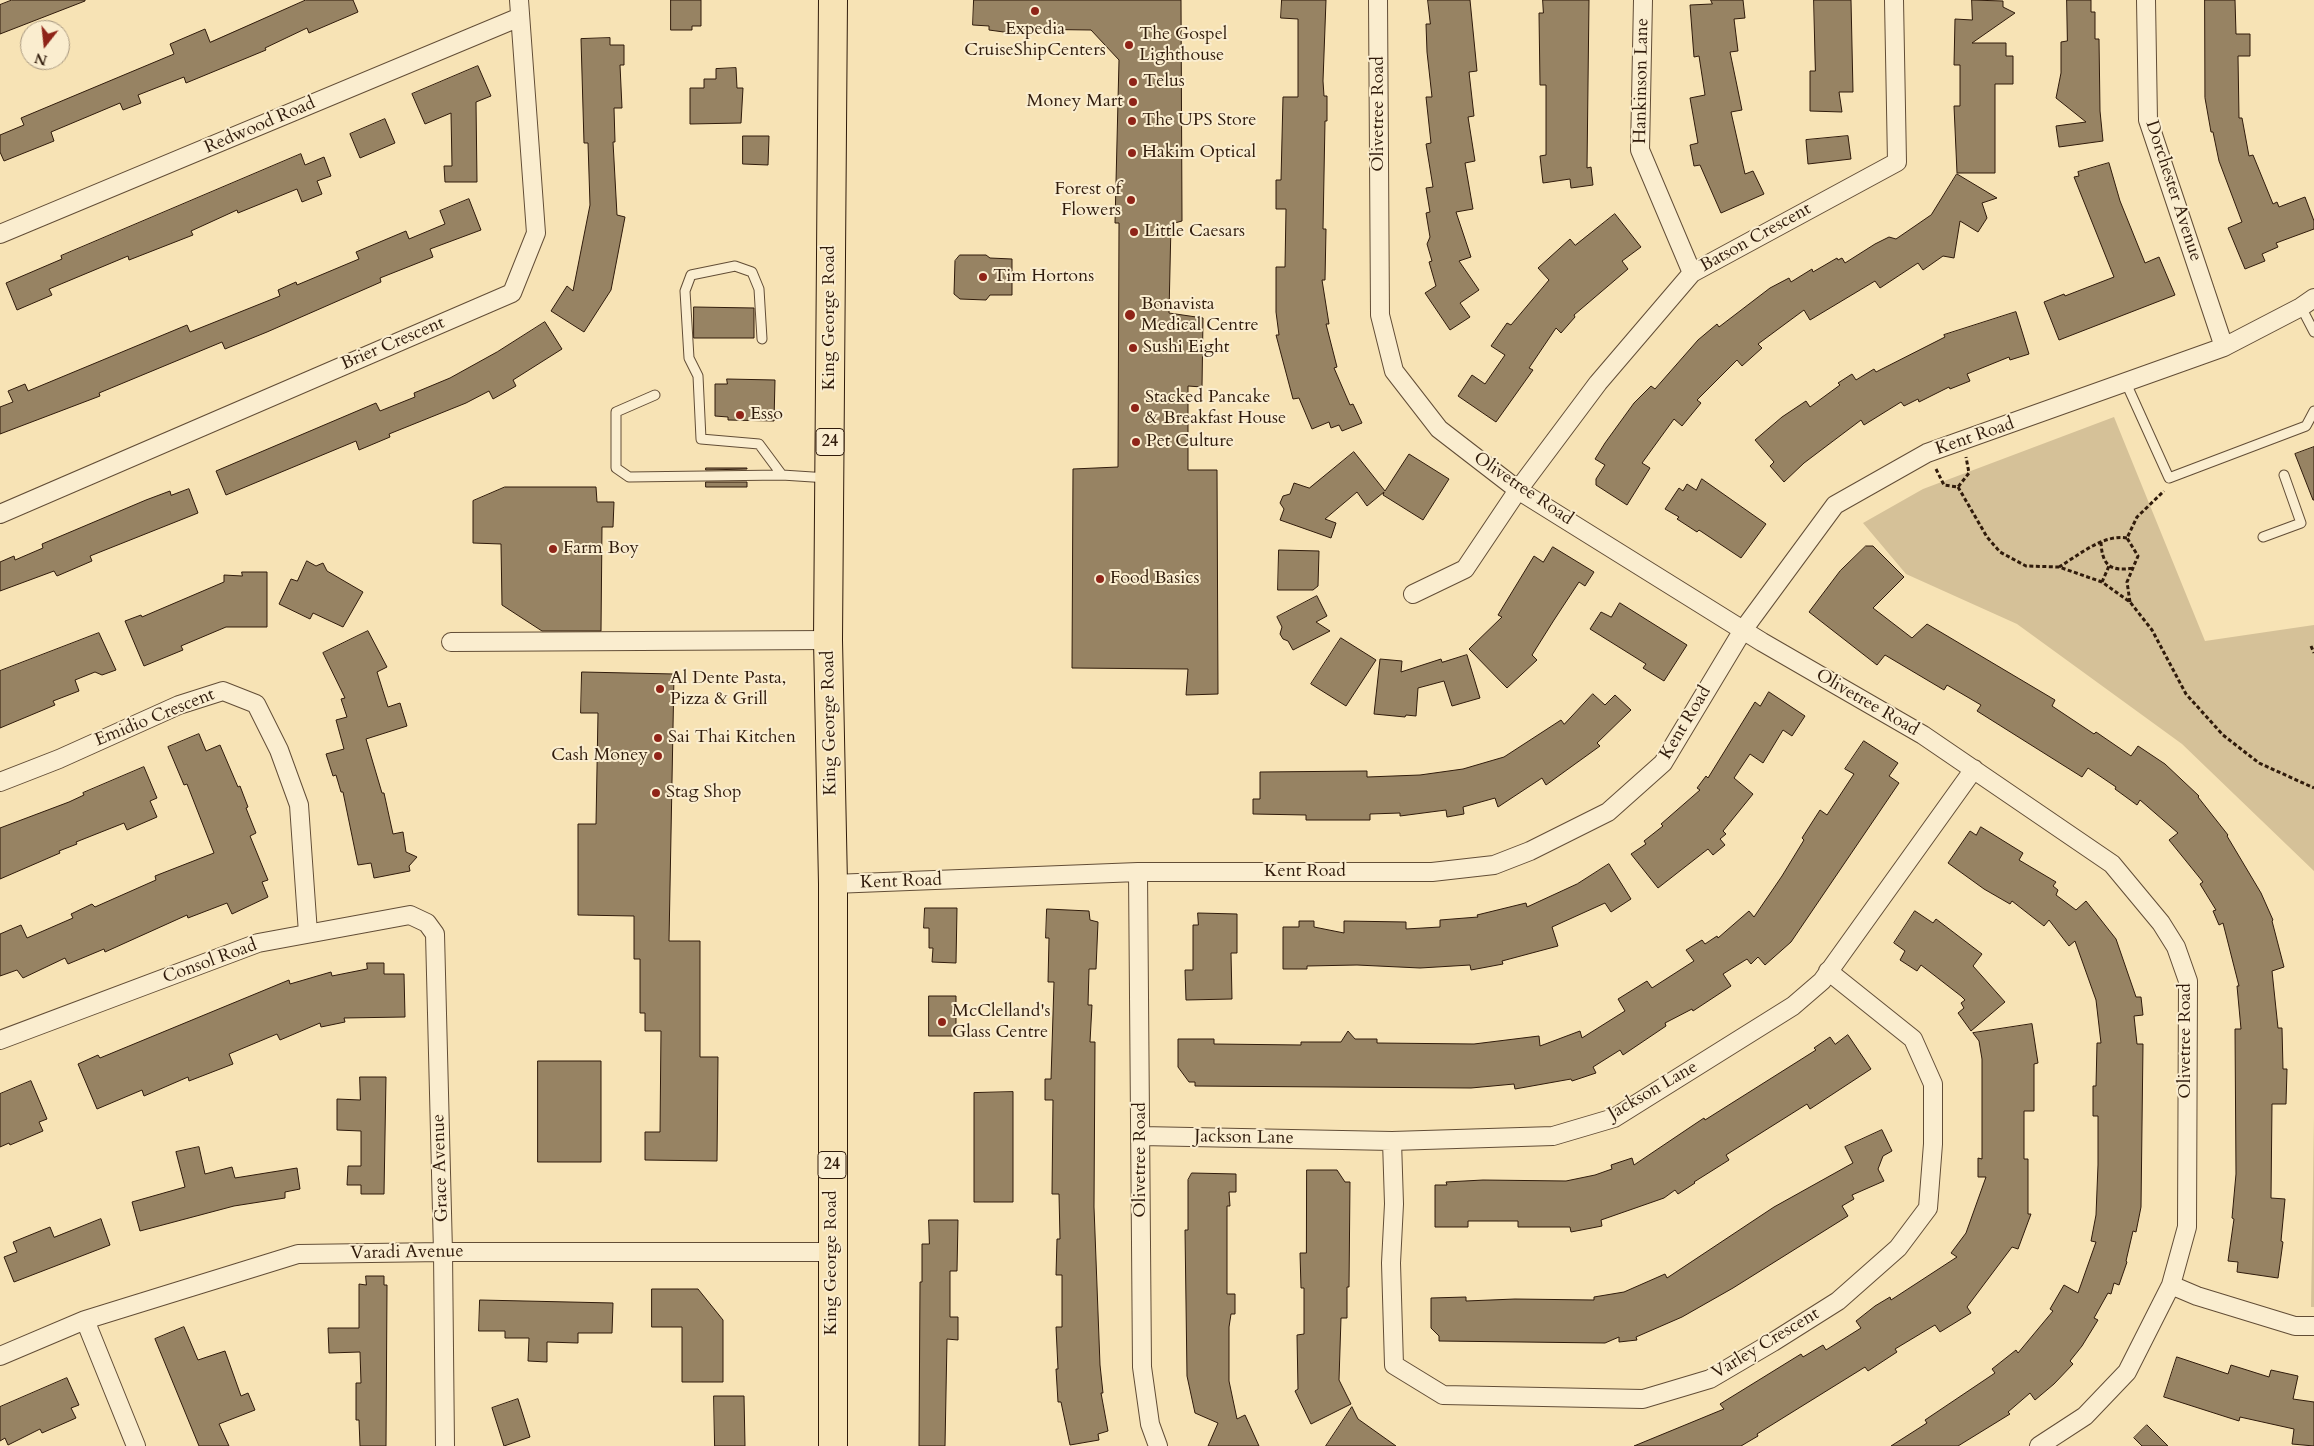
<!DOCTYPE html>
<style>
body{margin:0}
#map{position:relative;width:2314px;height:1446px;overflow:hidden;background:#f7e3b5;font-family:Cardo,serif}
canvas{display:block}
.north{position:absolute;left:20px;top:20px;width:50px;height:50px;box-sizing:border-box;background:#faedcf;border:1px solid #a99981;border-radius:50%;rotate:196deg;font-size:14px;font-weight:700;line-height:20px;text-align:center;color:#301b0b}
.north::after{content:'';display:block;margin:auto;width:18px;height:22px;background:#8f2418;clip-path:polygon(50% 0,100% 100%,50% 72%,0 100%)}
</style>
<div id="map">
<canvas width="2314" height="1446"></canvas>
<div class="north">N</div>
</div>
<script>
const ctx = document.querySelector('canvas').getContext('2d');
ctx.lineJoin = 'round';
function paint(path, color) { ctx.fillStyle = color; ctx.fill(path, 'evenodd'); }
function trace(path, color, width, dash) { ctx.strokeStyle = color; ctx.lineWidth = width; ctx.lineCap = dash ? 'butt' : 'round'; ctx.setLineDash(dash || []); ctx.stroke(path); }
function drawText(font, color, halo, rows, align = 'center') {
  ctx.font = font + ' Cardo,serif'; ctx.lineWidth = 4; ctx.setLineDash([]); ctx.textBaseline = 'middle'; ctx.strokeStyle = halo; ctx.fillStyle = color; for (const [text, x, y, turn = 0] of rows) {
    ctx.save(); ctx.translate(x, y); ctx.rotate((+turn || 0) * Math.PI / 180); ctx.textAlign = isNaN(turn) ? turn : align; if (halo) ctx.strokeText(text, 0, 0); ctx.fillText(text, 0, 0); ctx.restore();
  }
}
paint(new Path2D(`
 M2114 417 2205 641 2314 625V871L2182 744 2017 624 1906 574 1863 523 1923 489Z
 M2314 1117V1307H2311Z`), '#d5c198');
const building = new Path2D(`
 M12 0H85V1L0 34V5Z
 M306 0H353L358 12 309 33 307 28 265 48 266 50 186 83 184 77 138 95 141 103 123 110 120 103 51 132 54 141 4 161 0 152V135L24 125 21 118 174 54 170 44 205 29 210 42Z
 M671 0H701V26H692V30H671Z
 M974 0H1181L1182 221 1171 224 1169 313 1203 318 1202 387 1188 386V470H1217L1218 694 1186 695 1188 669 1072 668 1073 469 1118 467 1119 223H1115L1119 60 1091 30 1012 29 1011 33 989 30V26L973 25Z
 M1282 0H1326L1323 81 1324 96H1327V121H1325L1323 229H1326L1325 280H1322L1329 324H1326L1337 367 1334 368 1350 405 1353 404 1362 423 1342 431 1339 425 1331 428 1329 422 1312 429 1299 398 1293 399 1276 335H1279L1276 312V267H1285L1286 209H1276V180H1281L1283 97H1298V19L1281 18Z
 M1428 0H1470L1477 71 1469 72 1474 116 1468 117 1475 161 1465 163 1473 209 1456 212 1471 257 1459 261 1479 290 1460 303 1470 317 1450 330 1425 293 1436 286 1429 262 1432 261 1427 244 1430 237 1426 213 1430 212 1426 188 1433 187 1426 144 1431 143 1426 97H1432L1427 52 1426 24H1430Z
 M1543 0H1589L1587 168 1591 167 1593 185 1571 188 1570 179 1543 183 1540 156 1546 155V85H1540L1539 13H1543Z
 M1711 0H1743L1745 18 1734 19 1738 51 1730 52 1742 110 1731 112 1745 174 1753 171 1764 194 1721 213 1700 165 1694 166 1690 145 1698 143 1690 98 1705 95 1699 56 1694 57 1690 5 1712 4Z
 M1814 0H1851L1853 92H1839L1842 112 1810 111V71H1815Z
 M1972 0 2003 1V7L2015 13 1972 43H2006V56H2013V84H1995V173H1957L1954 106H1960V65H1954L1955 19 1972 20Z
 M2067 0H2091V12H2095V39H2099L2100 111 2103 141 2059 147 2056 126 2086 122 2056 98 2061 73V42L2067 41Z
 M2205 0H2235L2236 34H2250V56H2238L2239 118H2242L2249 156 2253 155 2273 204 2277 202 2279 207 2305 197 2314 221V229L2276 243 2278 247 2262 254 2265 261 2245 269 2228 228 2242 222 2219 161 2213 132H2211L2205 98Z
 M610 38V45H624V65H620L622 108H614L615 142H613L617 215 625 217 611 290 584 332 551 311 567 286 573 291 590 205 588 143H584L581 39Z
 M478 66 491 96 476 102 477 182H445L444 166H452L451 113 425 124 412 94Z
 M736 68 737 88H743L741 123 690 124V88H704V79H716V69Z
 M385 119 395 143 360 158 350 134Z
 M743 136H769L768 165 743 164Z
 M1848 136 1851 159 1808 164 1806 140Z
 M301 154 305 165 324 157 331 176 317 181 322 194 302 202 297 189 238 213 237 210 191 231 193 235 129 260 128 256 49 289 52 295 17 310 6 283 62 259 61 256Z
 M2109 163 2120 201 2145 263 2159 257 2175 295 2059 340 2044 302 2064 294 2065 296 2114 277 2074 177 2079 176 2078 172Z
 M1957 174 1997 198 1982 203 1987 218 1978 232 1960 221 1954 258 1943 256 1923 270 1918 263 1880 288 1875 281 1810 320 1804 310 1758 344 1762 348 1742 366 1737 360 1697 400 1701 403 1682 426 1674 419 1642 463 1650 468 1627 505 1596 485V479L1605 465 1595 459 1605 443 1634 403 1651 386 1655 389 1698 340 1717 324 1719 327 1770 288 1789 278 1791 282 1812 269 1813 272 1837 258 1838 260 1842 258 1845 263 1875 244 1889 237 1896 239 1915 226 1931 215Z
 M469 199 481 230 430 249 433 257 380 278 381 282 267 332 225 349 222 342 99 393 100 396 0 434V407L13 402 8 391 25 384 28 391 187 325 190 332 280 296 278 290 296 282 297 285 359 259 356 252 406 231 409 239 445 224 440 211Z
 M1615 214 1641 247 1622 261 1628 269 1574 315 1575 317 1561 333 1556 328 1529 368 1533 370 1496 422 1458 396 1472 375 1485 384 1505 355 1491 346 1507 323 1511 325 1549 280 1538 268 1570 239 1575 245Z
 M960 255H986L990 258 1012 259V295H990L986 300 960 299 954 294 955 261Z
 M694 307 754 308V338H694Z
 M2016 312 2029 354 2010 360 2009 357 1967 374 1970 381 1950 389 1949 387 1919 402 1918 399 1904 406 1901 402 1864 425 1861 420 1804 463 1784 482 1770 466 1774 462 1755 440 1782 417 1806 401 1810 407 1840 385 1838 383 1852 374 1856 380 1874 369 1876 372 1945 337 1944 335Z
 M545 322 562 349 513 380 516 386 493 399 489 391 466 403 389 434 390 437 359 450 356 441 226 495 216 471 376 403 380 411 415 397 414 393 450 378 497 352Z
 M727 379 775 380 774 421 728 420V417L715 416V384H727Z
 M2314 447V500H2313L2295 454Z
 M1354 452 1385 491 1409 454 1449 479 1423 520 1383 495 1384 492 1367 506 1357 492 1325 519 1336 523 1331 538 1280 520 1284 509 1280 503 1283 496 1290 494 1294 483 1309 488Z
 M706 468H747V469L706 470Z
 M1702 479 1766 524 1741 558 1699 530 1697 532 1677 519 1679 517 1665 509 1679 488 1683 491 1687 484 1696 490Z
 M706 482H747V487H706Z
 M505 487H596L597 502H614L613 527H602L601 631H542L502 605 501 544 473 543V501Z
 M189 489 198 513 90 556 92 561 57 576 54 571 0 591V562L14 556 15 560 43 548 42 544 146 500 170 491 171 495Z
 M1866 546H1873L1904 577 1873 608 1912 638 1927 624 2055 700 2052 706 2094 734 2096 732 2131 756 2138 746 2165 764 2199 796 2198 797 2228 835 2227 836 2261 893 2273 920 2272 921 2284 967 2272 971 2278 1028H2282L2283 1069H2287L2286 1104H2272L2271 1198 2285 1199 2281 1241 2283 1242 2278 1278 2237 1272 2238 1262 2228 1261 2234 1219 2232 1218 2236 1174 2235 1029H2241L2237 986H2239L2223 923 2219 925 2213 911 2216 910 2200 884 2203 882 2169 840 2178 833 2140 800 2137 805 2115 789 2116 787 2088 768 2082 777 1977 711 1981 705 1947 685 1944 690 1885 655 1877 665 1809 612 1840 571Z
 M1553 547 1594 572 1585 586 1579 582 1554 620 1532 655 1537 660 1507 688 1469 649 1502 617 1498 615 1534 556 1543 562Z
 M1279 550 1319 551 1318 586 1313 590H1278Z
 M307 561 316 566 323 563 327 571 363 592 343 627 313 613 310 619 279 604 291 579 297 581Z
 M242 572H267V627H226L181 646 183 650 144 666 125 621 141 615 142 617 224 582V575L242 576Z
 M1317 596 1327 616 1316 622 1330 631 1293 650 1288 641 1283 639 1280 634 1282 627 1277 617Z
 M1620 603 1687 645 1664 681 1643 668 1646 664 1590 629 1601 612 1611 617Z
 M368 631 387 667 377 672 388 707 400 703 407 726 366 739 382 793H384L393 834 403 832 406 852 417 857 409 866 410 871 374 878 371 863 358 865 343 792H341L336 775 333 776 326 754 344 749 336 720 347 717 341 699 345 698 323 653Z
 M99 633 116 670 102 675 95 672 75 680 79 691 53 701 55 705 0 728V671Z
 M1341 638 1376 660 1346 706 1311 684Z
 M1467 655 1480 698 1452 706 1444 681 1418 688 1416 716 1406 715 1405 717 1374 714 1380 659 1402 661 1401 672 1441 659 1442 662Z
 M582 672 674 674 669 941H700V1057H718L717 1161 645 1160V1132H660L661 1031H645V1013H640V959H634V916L578 915V824H596L598 713H581Z
 M1769 692 1805 716 1792 736 1783 730 1763 763 1750 754 1734 778 1753 794 1723 831 1726 834 1720 839 1725 845 1713 855 1708 849 1658 888 1631 854 1646 844 1644 841 1663 826 1661 824 1700 790 1697 788 1706 776 1708 778 1755 702 1760 706Z
 M1593 694 1605 705 1615 695 1631 710 1597 743 1600 746 1546 785 1542 778 1498 807 1495 798 1463 807 1464 814 1447 817 1446 810 1400 816V813L1370 814V820H1306V815L1253 814V799H1260V772L1367 771V777L1420 775 1463 769 1504 757 1561 720 1564 724Z
 M199 734 206 751 220 745 238 787 240 786 248 807 246 808 256 833 250 836 268 880 262 882 268 897 232 914 227 903 188 918 187 915 105 952 104 949 68 964 65 958 23 978 17 970 0 976V934L21 925 27 938 73 918 71 914 92 904 95 907 156 880 155 876 214 853 187 784 184 785 168 747Z
 M1864 741 1898 763 1889 776 1899 783 1791 942 1765 965 1758 957 1751 964 1747 959 1723 974 1731 986 1693 1011 1692 1009 1665 1023 1666 1026 1623 1055 1620 1050 1593 1067 1596 1073 1572 1081 1571 1079 1515 1089 1514 1084 1471 1088 1195 1086V1082H1189L1178 1067V1039H1214V1044L1301 1045V1042H1341L1348 1031 1355 1039H1377V1043L1474 1044 1539 1036 1540 1046 1580 1031 1582 1038 1625 1011 1618 999 1647 981 1652 988 1694 961 1686 950 1702 940 1705 944 1717 936 1718 938 1749 911 1754 917 1782 876 1804 840 1802 838 1820 810 1827 815 1854 774 1845 769Z
 M144 767 157 798 150 801 157 817 127 830 124 823 76 842 77 844 59 851 60 853 0 879V828L69 802 84 795 83 793Z
 M1981 827 2023 853 2019 860 2056 882 2053 886 2058 890 2056 895 2076 910 2086 901 2116 939 2136 997H2141L2143 1015 2134 1016 2137 1044H2143L2141 1207 2136 1232 2133 1231 2126 1261 2127 1262 2119 1285 2114 1283 2111 1294 2108 1293 2094 1318 2098 1320 2082 1346 2070 1361 2073 1364 2054 1384 2035 1400 2030 1393 2008 1412 2010 1414 1958 1446H1891L1927 1423 1925 1420 1995 1373 1992 1369 2016 1350 2018 1353 2053 1311 2050 1309 2064 1285 2078 1293 2096 1242 2091 1241 2096 1215 2098 1165V1116H2093V1086H2096L2097 1043H2101L2096 1000 2075 941 2069 946 2049 920 2044 926 2012 901 2010 904 1984 889 1948 863 1970 831 1976 835Z
 M1609 864 1631 899 1611 912 1605 903 1552 927 1558 946 1502 961 1503 964 1471 970 1470 965 1420 968 1357 965 1307 966V969H1283V927H1299V921H1314V927L1344 933V921L1406 922V929L1440 927V920L1478 917 1477 915 1526 903 1527 907 1577 884Z
 M925 908H957L956 963 932 962 933 948H929V928H924Z
 M1047 909 1089 911 1090 920 1098 922 1096 969H1089L1088 1005H1092L1090 1042H1095L1094 1207 1100 1365 1103 1393H1101L1108 1431 1098 1434 1099 1440 1070 1445 1061 1402H1058L1056 1369H1058L1056 1327H1062V1275H1056L1057 1239H1060L1059 1194H1052L1053 1100H1045V1079H1051L1054 982H1048L1049 938H1046Z
 M1915 911 1933 923 1936 919 1982 954 1973 966 2005 1002 1971 1031 1958 1013 1964 1008 1961 1003 1965 1000 1961 996 1921 965 1917 971 1900 960 1905 951 1894 943Z
 M1198 913 1237 914V953H1231L1232 999 1186 1000 1185 970H1193V925H1198Z
 M367 963H384V974H404L405 1017 344 1018 345 1022 321 1027 320 1023 280 1040 277 1034 229 1054 233 1064 189 1081 188 1077 144 1096 142 1090 97 1109 78 1064 98 1055 100 1058 289 980 290 984 331 972 332 976 367 969Z
 M929 996H956V1036H929Z
 M2032 1024 2038 1063 2034 1064V1111H2024V1159H2028V1214H2031L2018 1249 2012 1247 1967 1307 1971 1313 1940 1332 1935 1325 1895 1349 1897 1352 1868 1371 1865 1367 1757 1434 1758 1436 1741 1446H1634L1724 1409 1720 1404 1801 1354 1803 1357 1823 1345 1826 1350 1861 1328 1856 1321 1875 1306 1890 1297 1891 1300 1957 1257 1951 1253 1966 1233 1986 1177H1978V1158L1982 1159V1059L1979 1041 1973 1033Z
 M1848 1035 1871 1069 1810 1109 1807 1104 1726 1155 1729 1160 1694 1182 1695 1183 1678 1194 1675 1190 1664 1198 1601 1220 1602 1226 1571 1232 1570 1227H1518V1221H1468V1227H1435V1185H1447L1446 1182 1483 1180 1566 1181 1595 1175 1612 1169 1611 1165 1632 1158 1634 1165 1692 1126 1704 1118 1705 1120 1816 1050 1814 1048 1830 1037 1835 1044Z
 M538 1061H601V1162H538Z
 M360 1077H386L384 1194H361V1185H347L348 1166H361V1131L337 1130V1099L360 1100Z
 M31 1081 47 1119 39 1122 43 1131 10 1145 9 1143 0 1147V1094Z
 M1013 1092V1202H974V1093Z
 M1882 1130 1892 1151 1883 1156 1878 1169 1884 1181 1852 1195 1854 1199 1842 1206 1848 1216 1733 1288 1682 1317 1636 1337 1637 1340 1619 1342V1337L1605 1343 1439 1341V1336L1431 1328V1298L1466 1297V1301L1515 1299 1594 1300V1297L1624 1292 1665 1274 1667 1278 1774 1207 1853 1163 1845 1147Z
 M199 1147 205 1174 232 1167 235 1178 297 1168 300 1189 285 1192V1198L234 1206 140 1231 132 1202 185 1187 176 1152Z
 M1307 1170H1337L1345 1182H1350L1349 1287H1347V1318H1341L1339 1380 1351 1404 1311 1424 1295 1391 1298 1389 1297 1335 1304 1334V1288H1301L1300 1253H1306Z
 M1192 1173 1236 1174V1192H1229L1230 1206H1227V1294H1235V1314H1231L1229 1327V1381L1237 1419 1245 1415 1259 1446H1208L1218 1423 1195 1413 1187 1376 1185 1230H1188V1180Z
 M101 1219 110 1245 14 1282 4 1257 17 1252 13 1242 50 1227 54 1237Z
 M929 1220H958L957 1271H950V1317H958V1340L947 1339 945 1446H919L920 1282H922V1244H929Z
 M366 1276H384V1285H387L386 1446H360L359 1420H356V1383H361L360 1352 329 1353 328 1328H359V1284L366 1285Z
 M652 1289H698L723 1320V1382H682V1327H652Z
 M480 1300 613 1303 612 1333H578V1343L547 1342V1362L528 1361 529 1338H505V1331H479Z
 M184 1327 198 1360 225 1351 241 1396 248 1393 255 1410 219 1424 229 1446H199L155 1339Z
 M2177 1357 2228 1374 2231 1365 2269 1377 2271 1370 2298 1376 2293 1399 2314 1402V1446L2292 1444 2294 1429 2240 1417 2239 1421 2164 1397Z
 M67 1378 79 1405 71 1408 76 1418 42 1433 40 1429 8 1445 5 1438 0 1441V1407Z
 M714 1396H744L745 1446H715Z
 M518 1399 530 1437 504 1446 492 1408Z
 M1352 1407 1358 1419 1396 1446H1326Z
 M2147 1425 2168 1446H2142L2134 1438Z`);
paint(building, '#978363');
trace(building, '#301b0b', 1);
const service = new Path2D(`
 M2301 307 2314 332
 M762 339 759 289 752 272 735 266 691 275 685 291 689 358 698 376 701 439 759 444 782 475 828 478
 M2126 383 2169 478 2306 426 2314 411
 M655 395 616 412V468L629 477 782 475
 M2263 537 2301 523 2284 475`);
const minor = new Path2D(`
 M1378 0 1380 315 1394 371 1439 429 1518 490 1762 642 1923 735 2112 864 2161 923 2176 947 2188 981 2187 1227 2171 1285 2127 1372 2085 1416 2039 1446
 M1643 0 1640 150 1692 273
 M2146 0 2148 120 2224 347
 M0 234 520 17
 M0 514 512 293 536 233 519 0
 M1413 594 1465 569 1518 490 1598 383 1692 273 1897 162 1894 0
 M451 642 828 640
 M0 782 59 759 179 705 223 691 256 704 279 750 299 805 308 933
 M1138 872 1142 1367 1150 1424 1158 1446
 M833 884 1138 872H1432L1494 865 1530 851 1608 812 1663 763 1743 630 1835 505 1927 453 2224 347 2301 307 2314 298
 M0 1040 258 943 410 915 427 923 435 934 443 1252 445 1446
 M1141 1136 1392 1141 1553 1136 1614 1118 1793 1006 1822 981 1974 769
 M1392 1141 1394 1204 1391 1263 1394 1365 1443 1395 1643 1399 1710 1379 1773 1342 1838 1301 1898 1248 1928 1208 1933 1144V1084L1913 1039 1828 971
 M2171 1285 2197 1296 2295 1326H2314
 M85 1320 136 1446
 M0 1356 85 1320 298 1254 443 1252H831`);
const primary = new Path2D(`
 M833 1446V884L828 640 833 0`);
trace(service, '#624d36', 11);
trace(minor, '#624d36', 20);
trace(primary, '#301b0b', 30);
trace(new Path2D(`
 M1936 469 1944 485 1958 487 1969 473 1966 457
 M1958 487 1987 537 2000 552 2026 566 2059 567 2102 582 2130 602 2152 630 2186 694 2223 735 2259 763 2314 788
 M2101 542C2102 565 2110 572 2133 568
 M2059 567C2079 555 2103 534 2127 538
 M2102 582 2109 566
 M2130 602 2127 582 2138 556 2127 538 2137 517 2164 491
 M2311 646 2314 653`), '#301b0b', 3, [4, 2.5]);
trace(service, '#faedcf', 9);
trace(minor, '#faedcf', 18);
trace(primary, '#f7e3b5', 28);
for (const [x, y, r, color] of [
 [1035,11,5,"#8f2418"],
 [1129,45,5,"#8f2418"],
 [1133,82,5,"#8f2418"],
 [1133,102,5,"#8f2418"],
 [1132,121,5,"#8f2418"],
 [1132,153,5,"#8f2418"],
 [1131,200,5,"#8f2418"],
 [1134,232,5,"#8f2418"],
 [983,277,5,"#8f2418"],
 [1130,315,6,"#8f2418"],
 [1133,348,5,"#8f2418"],
 [1135,408,5,"#8f2418"],
 [740,415,5,"#8f2418"],
 [1136,442,5,"#8f2418"],
 [553,549,5,"#8f2418"],
 [1100,579,5,"#8f2418"],
 [660,689,5,"#8f2418"],
 [658,738,5,"#8f2418"],
 [658,756,5,"#8f2418"],
 [656,793,5,"#8f2418"],
 [942,1022,5,"#8f2418"]
]) { const dot = new Path2D(); dot.arc(x, y, r, 0, 2 * Math.PI); ctx.fillStyle = color; ctx.fill(dot); trace(dot, '#faedcf', 2); }
for (const [x, y, w] of [
 [830,442,28],
 [832,1165,28]
]) { const box = new Path2D(); box.roundRect(x - w / 2, y - 13.5, w, 27, 4); ctx.fillStyle = '#faedcf'; ctx.fill(box); trace(box, '#301b0b', 1); }
drawText('bold 16px', '#301b0b', null, [
 ["24",830,442],
 ["24",832,1165]
]);
drawText('18px', '#301b0b', '#faedcf', [
 ["Expedia",1035,30,"center"],
 ["CruiseShipCenters",1035,51,"center"],
 ["The Gospel",1139,35],
 ["Lighthouse",1139,56],
 ["Telus",1143,82],
 ["Money Mart",1123,102,"right"],
 ["The UPS Store",1142,121],
 ["Hakim Optical",1142,153],
 ["Forest of",1121,190,"right"],
 ["Flowers",1121,211,"right"],
 ["Little Caesars",1144,232],
 ["Tim Hortons",993,277],
 ["Bonavista",1141,305],
 ["Medical Centre",1141,326],
 ["Sushi Eight",1143,348],
 ["Stacked Pancake",1145,398],
 ["& Breakfast House",1145,419],
 ["Esso",750,415],
 ["Pet Culture",1146,442],
 ["Farm Boy",563,549],
 ["Food Basics",1110,579],
 ["Al Dente Pasta,",670,679],
 ["Pizza & Grill",670,700],
 ["Sai Thai Kitchen",668,738],
 ["Cash Money",648,756,"right"],
 ["Stag Shop",666,793],
 ["McClelland's",952,1012],
 ["Glass Centre",952,1033]
], 'left');
drawText('18px', '#301b0b', '#faedcf', [
 ["Hankinson Lane",1642,81,-89],
 ["Olivetree Road",1379,114,-90],
 ["Redwood Road",260,126,-23],
 ["Dorchester Avenue",2173,191,72],
 ["Batson Crescent",1756,238,-29],
 ["King George Road",830,318,-90],
 ["Brier Crescent",393,344,-23],
 ["Kent Road",1975,437,-19],
 ["Olivetree Road",1523,489,34],
 ["Olivetree Road",1867,703,30],
 ["Emidio Crescent",155,718,-22],
 ["King George Road",830,723,-91],
 ["Kent Road",1686,723,-59],
 ["Kent Road",1305,872],
 ["Kent Road",901,882,-2],
 ["Consol Road",210,962,-20],
 ["Olivetree Road",2186,1041,-90],
 ["Jackson Lane",1653,1091,-30],
 ["Jackson Lane",1244,1138,1],
 ["Olivetree Road",1141,1160,-90],
 ["Grace Avenue",441,1168,-92],
 ["Varadi Avenue",407,1253,-1],
 ["King George Road",832,1263,-90],
 ["Varley Crescent",1766,1344,-31]
]);
</script>
